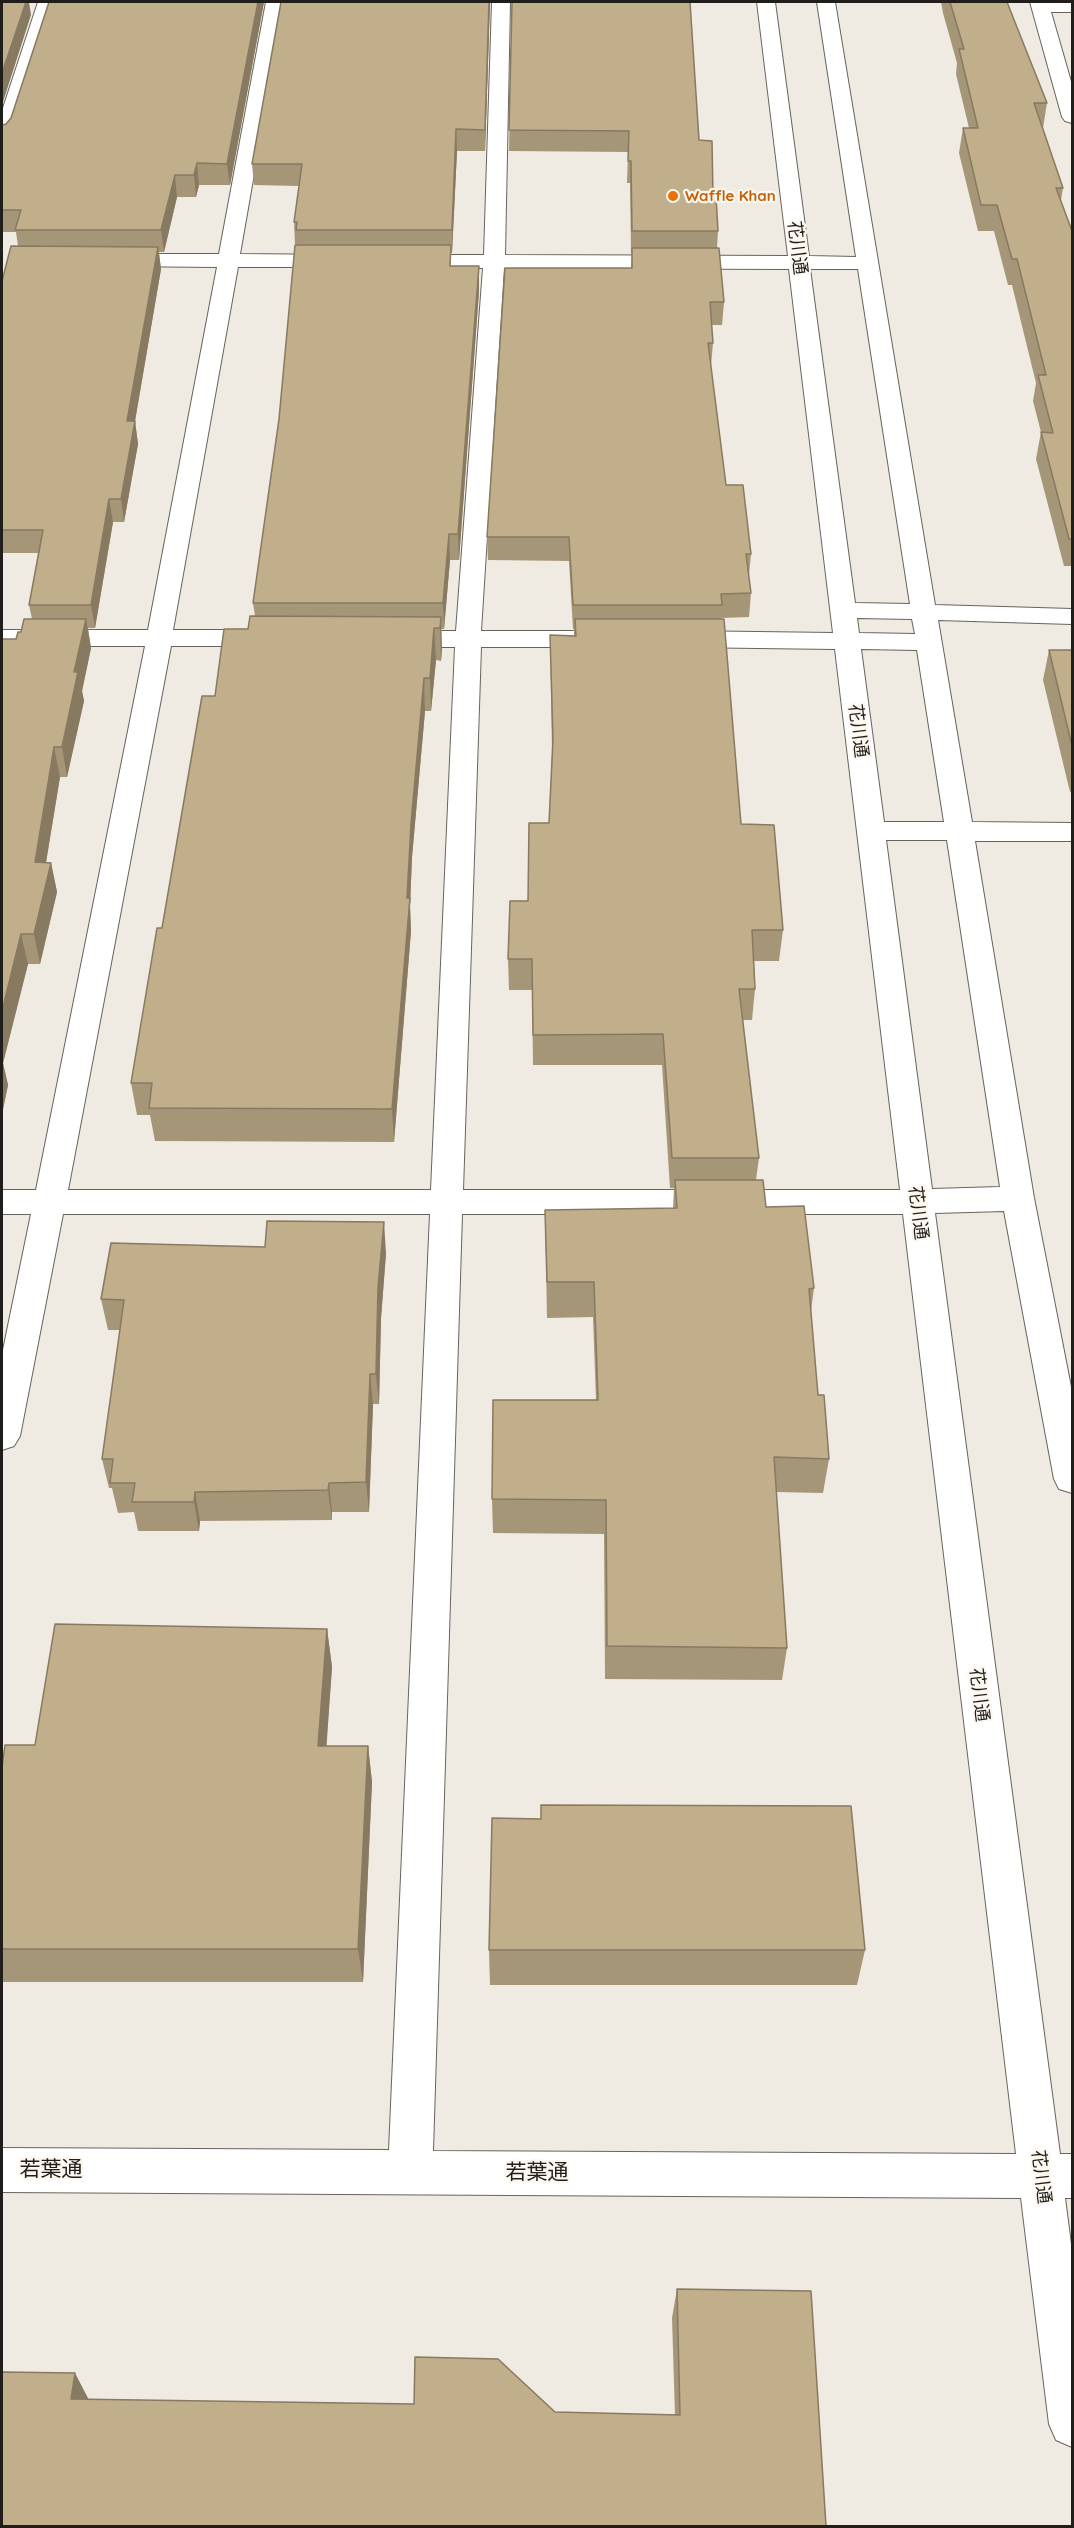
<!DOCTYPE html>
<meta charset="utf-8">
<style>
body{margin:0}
#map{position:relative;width:1074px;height:2528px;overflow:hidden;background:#efeae2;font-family:Quicksand,sans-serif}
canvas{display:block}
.frame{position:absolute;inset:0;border:3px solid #201e1b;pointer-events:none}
</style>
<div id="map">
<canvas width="1074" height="2528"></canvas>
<div class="frame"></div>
</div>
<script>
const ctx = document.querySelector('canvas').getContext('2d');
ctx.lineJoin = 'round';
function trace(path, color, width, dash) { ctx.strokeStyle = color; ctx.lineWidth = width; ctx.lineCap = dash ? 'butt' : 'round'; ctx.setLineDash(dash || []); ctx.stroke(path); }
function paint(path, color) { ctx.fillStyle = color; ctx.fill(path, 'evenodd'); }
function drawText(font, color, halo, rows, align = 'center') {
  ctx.font = font + ' Quicksand,"Noto Sans JP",sans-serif'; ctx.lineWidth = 4.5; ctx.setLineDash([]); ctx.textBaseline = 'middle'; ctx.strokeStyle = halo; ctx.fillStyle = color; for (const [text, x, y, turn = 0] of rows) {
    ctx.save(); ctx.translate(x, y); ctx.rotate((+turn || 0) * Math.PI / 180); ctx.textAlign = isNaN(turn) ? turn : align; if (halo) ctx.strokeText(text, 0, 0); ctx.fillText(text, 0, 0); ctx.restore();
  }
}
const minor = new Path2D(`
 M38 2H56L12 139 9 143 2 145V111Z
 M266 2H284L240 254 339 255 347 256 350 261 347 266 339 267H238L173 630H267L276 633 280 638 276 643 267 646H171L68 1190H431L455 647H396L387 644 383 639 387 634 396 631H456L483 268 405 267 397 266 394 261 397 256 405 255H484L492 2H510L505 255 788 256 757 2H775L809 256 856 257 817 2H835L935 605 1072 609V624L938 620 972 822 1072 823V841H975L1034 1198 1072 1392V1493L1059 1489 1054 1479 1004 1211 935 1213 1060 2154H1072V2198H1065L1072 2252V2447L1056 2440 1049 2424 1021 2198 2 2192V2148L389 2150 430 1214H63L20 1436 14 1446 2 1450V1355L31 1214H2V1190H36L145 646H2V630H148L217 267 114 266 106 265 103 260 106 255 114 254H219ZM504 268 789 269 833 633 681 631 672 634 668 639 672 644 681 647 835 649 900 1190H463L481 647H594L603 644 607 639 603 634 594 631H481ZM810 269H858L910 604 855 603ZM857 618 912 619 915 634 859 633ZM861 649 917 650 944 822H884ZM886 840H947L1000 1187 932 1189ZM462 1214H903L1016 2154 433 2151Z
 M1030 2H1072V12H1051L1072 85V123L1065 121 1062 117Z`);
trace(minor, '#68645d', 2);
paint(minor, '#fff');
paint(new Path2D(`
 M49 2H265H264L230 185H199L196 197H177L164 252H159L161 269 135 421 138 444 124 522H113L95 628H88L91 648 82 691 84 701 67 777H60L46 863H51L57 892 40 964H28L3 1063 8 1085 2 1114V639H16L32 619 29 605 39 553H2V281L18 246 16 232H2V125L6 124 11 118Z
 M281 2H490L485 151H457L452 253H451V266H479V291L459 560H450L444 629H441L442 649 441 661 436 660 431 711H425L412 857 410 906 411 931 394 1142 155 1141 150 1115H137L131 1083 162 928 215 696 255 616 253 603 279 419 298 245 295 244 294 222 299 186 254 185 252 164Z
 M512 2 699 140 713 196 718 231 717 248 724 302 722 325H711L713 343 711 366 726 485 751 554 749 575 751 593 749 617 721 618V619L741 824 783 930 779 961H754L755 989 752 1020H743L759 1158 756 1180 766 1207 814 1288 811 1311 818 1395 829 1459 823 1493 776 1492 787 1648 782 1680 605 1679 604 1534 493 1533 492 1499 596 1400 593 1317 547 1318 545 1210 673 1208 674 1188H670L662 1065H533L532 990H509L508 959 528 901 549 823 552 752 550 635 574 636V629H573L569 561 488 560 487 537 631 268 632 253H631L630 183H627L628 152 509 151Z
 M941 2H1007L1047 103 1043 128 1063 188 1061 200 1072 231V566H1064L1036 459 1041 432 1033 401 1036 383 1012 285H1008L994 231H978L959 153 963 128H969L956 74 957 63 943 13Z
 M1049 650H1072V792H1070L1043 680Z
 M386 1253 381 1318 379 1404H373L369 1512H332V1520L200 1521 199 1531H138L134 1512 118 1513 112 1488H109L102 1459 120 1330H108L101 1299Z
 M327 1629 332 1667 326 1746H368L372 1782 363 1982H2V1767L35 1745Z
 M541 1819 865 1950 857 1985H490L489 1950Z
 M677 2289 826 2526 88 2399 555 2412 675 2415 672 2318Z`), '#a69678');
paint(new Path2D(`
 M26 2H29L31 15 2 105V73Z
 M258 2H265H264L230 185 227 164Z
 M489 2H490L485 151V130Z
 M456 129 457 151 452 253V230Z
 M197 163 199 185 196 197 194 175Z
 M175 175 177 197 164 252 161 230Z
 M158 247 161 269 135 421 138 444 124 522 121 499 127 421Z
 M479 266V291L459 560 458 534Z
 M109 499 113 522 95 628 91 605Z
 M449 534 450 560 444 629 443 603Z
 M441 617 442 649 441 661 440 628Z
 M86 619 91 648 82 691 84 701 67 777 62 747 74 672Z
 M434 628 436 660 431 711 430 678Z
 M424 678 425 711 412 857 410 906 411 931 394 1142 392 1109 407 898 411 824Z
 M54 747 60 777 41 892 35 862Z
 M51 863 57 892 40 964 34 934Z
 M21 934 28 964 3 1063 8 1085 2 1114V1011Z
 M384 1222 386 1253 381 1318 379 1404 376 1374 378 1287Z
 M370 1374 373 1404 369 1512 366 1482Z
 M329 1483 332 1512V1520L328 1490Z
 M195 1492 200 1521 199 1531 194 1502Z
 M327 1629 332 1667 324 1782 318 1746Z
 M368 1746 372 1782 363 1982 358 1949Z
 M75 2373 89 2400 71 2399Z`), '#877a61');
const building = new Path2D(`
 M2 2H26L2 73Z
 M49 2H258L227 164 197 163 194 175H175L161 230H15L21 210H2V125L6 124 11 118Z
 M281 2H489L485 130 456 129 452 230H296L297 222H294L302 164H252Z
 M512 2H690L699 140 712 141 713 196H716L718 231H632L631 161H628L629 131 509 130Z
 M950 2H1007L1047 103H1034L1063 188H1056L1072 231V539H1069L1041 432 1053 433 1038 375H1046L1017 259H1012L997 205H981L963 128H978L959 49H964Z
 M295 245H451L450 266H479L458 534H449L443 603H253L279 419Z
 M11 246 158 247 127 421H135L121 499H109L91 605H29L43 530H2V281Z
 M632 248H719L724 302H710L713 343H708L726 485H743L751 554H746L751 593 721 594 722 605H573L569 537H487L505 268H632Z
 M250 616 441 617 440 628H434L430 678H424L411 824 407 898H410L392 1109 149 1108 152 1083H131L157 928H162L202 696H215L224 629H248Z
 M24 619H86L74 672H78L62 747H54L35 862 51 863 34 934H21L2 1011V639H16L18 632H21Z
 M575 619H724L741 824 774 825 783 930H752L755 989H739L759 1158H672L663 1034 533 1035 532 959H508L510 901H528L529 823H549L553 739 550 635 576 636Z
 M1049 650H1072V746Z
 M675 1180H763L766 1207 804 1206 814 1288 809 1289 818 1395H824L829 1459 774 1457 787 1648 607 1646 606 1500 492 1499 493 1400H598L594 1282H547L545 1210 677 1208Z
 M267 1221 384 1222 378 1287 376 1374H370L366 1482 329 1483 328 1490 195 1492 194 1502H132L135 1483H110L113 1459H102L124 1300 101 1299 111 1243 265 1247Z
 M55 1624 327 1629 318 1746H368L358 1949H2V1767L5 1745H35Z
 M541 1805 851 1806 865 1950H489L492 1818 541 1819Z
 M677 2289 811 2291 826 2526H2V2372L75 2373 71 2399 414 2404 415 2357 498 2359 555 2412 680 2415Z`);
paint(building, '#c1ae8b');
trace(building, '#877a61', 1.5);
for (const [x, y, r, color] of [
 [673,196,6,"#e8710a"]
]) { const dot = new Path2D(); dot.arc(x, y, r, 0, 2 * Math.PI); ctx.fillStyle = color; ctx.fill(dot); trace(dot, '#fcf8ef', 2); }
drawText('bold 15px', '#c56008', '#fcf8ef', [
 ["Waffle Khan",685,196]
], 'left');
drawText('18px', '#201e1b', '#fcf8ef', [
 ["花川通",797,248,83],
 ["花川通",858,731,83],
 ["花川通",918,1213,83],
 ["花川通",979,1695,83],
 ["花川通",1041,2177,83]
]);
drawText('21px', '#201e1b', '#fcf8ef', [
 ["若葉通",51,2170],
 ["若葉通",537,2173]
]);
</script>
